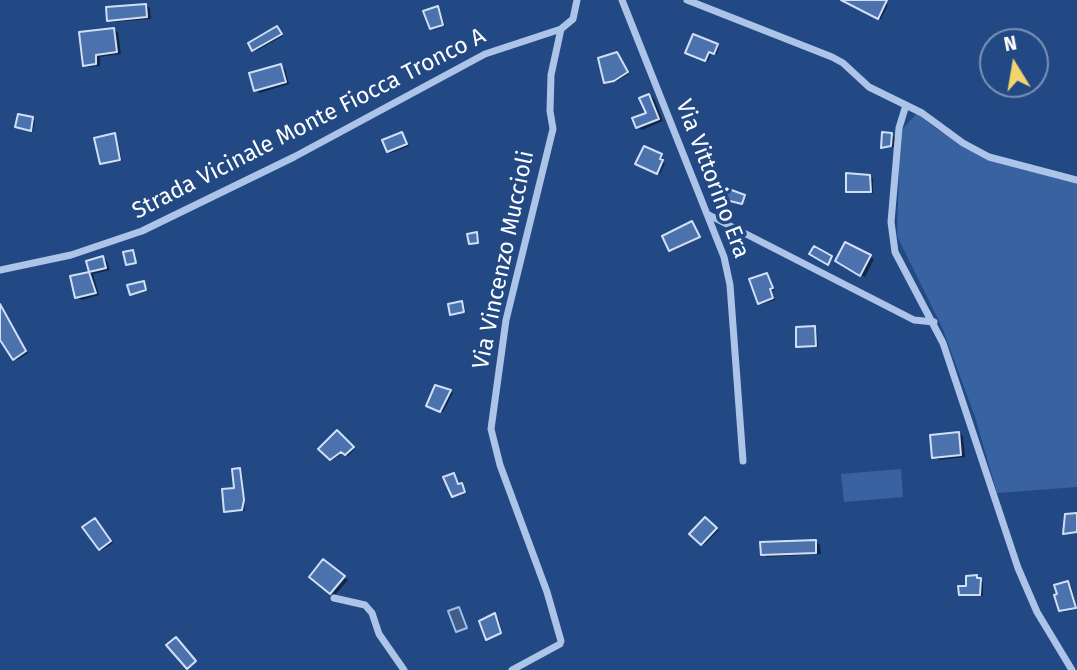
<!DOCTYPE html>
<style>
body{margin:0}
#map{position:relative;width:1077px;height:670px;overflow:hidden;background:#234984;font-family:"Fira Sans",sans-serif}
canvas{display:block}
.north{position:absolute;left:979px;top:28px;width:70px;height:70px;box-sizing:border-box;background:#234984;border:2px solid #7b92b5;border-radius:50%;rotate:349deg;font-size:19px;font-weight:700;line-height:28px;text-align:center;color:#fff}
.north::after{content:'';display:block;margin:auto;width:24px;height:32px;background:#f3d36f;clip-path:polygon(50% 0,100% 100%,50% 72%,0 100%)}
</style>
<div id="map">
<canvas width="1077" height="670"></canvas>
<div class="north">N</div>
</div>
<script>
const ctx = document.querySelector('canvas').getContext('2d');
ctx.lineJoin = 'round';
function paint(path, color) { ctx.fillStyle = color; ctx.fill(path, 'evenodd'); }
function trace(path, color, width, dash) { ctx.strokeStyle = color; ctx.lineWidth = width; ctx.lineCap = dash ? 'butt' : 'round'; ctx.setLineDash(dash || []); ctx.stroke(path); }
function drawText(font, color, halo, rows, align = 'center') {
  ctx.font = font + ' "Fira Sans",sans-serif'; ctx.lineWidth = 7; ctx.setLineDash([]); ctx.textBaseline = 'middle'; ctx.strokeStyle = halo; ctx.fillStyle = color; for (const [text, x, y, turn = 0] of rows) {
    ctx.save(); ctx.translate(x, y); ctx.rotate((+turn || 0) * Math.PI / 180); ctx.textAlign = isNaN(turn) ? turn : align; if (halo) ctx.strokeText(text, 0, 0); ctx.fillText(text, 0, 0); ctx.restore();
  }
}
paint(new Path2D(`
 M917 113 935 128 993 159 1077 177V487L997 493 975 417 942 327 897 236 900 132Z
 M901 469 903 497 844 502 841 474Z`), '#3862a0');
const water = new Path2D(`
 M459 607 467 628 456 632 448 611Z`);
paint(water, '#415d87');
trace(water, '#a0bee9', 2);
paint(new Path2D(`
 M852 0H878L888 5 881 19 850 3Z
 M145 5 150 8 151 19 114 22 109 20Z
 M438 8 440 9 445 26 434 30 431 28Z
 M277 28 283 36 256 51 253 50Z
 M114 30 118 32 121 54 100 57V66L89 67 84 65Z
 M694 36 719 47 717 54 712 52 708 61 688 52Z
 M1035 38 1040 47 1035 49V42H1025Z
 M617 54 629 74 617 81 609 83 606 82Z
 M281 66 285 69 289 84 260 93 255 90Z
 M649 96 654 98 663 121 642 130 637 127 648 114Z
 M19 116 35 120 33 131 19 128Z
 M402 134 409 146 391 153 388 151Z
 M884 134 895 137 894 147H883Z
 M114 135 117 137 122 161 104 164 101 163Z
 M645 148 663 157 661 161 665 163 660 174 638 163Z
 M870 177 873 178V193L848 191Z
 M692 223 701 238 673 251 670 250Z
 M846 244 874 259 865 277 837 260Z
 M103 258 107 261 110 270 93 274 99 295 82 300 77 297 72 278 91 273 88 262Z
 M767 275 775 290 772 291 775 300 762 304 759 303Z
 M143 283 148 291 134 295 131 294Z
 M461 302 464 304 466 313 451 314Z
 M0 310 4 311 28 353 17 360 2 340 0 341Z
 M815 328 817 330 818 347 798 346Z
 M444 388 453 393 443 412 428 405Z
 M340 433 355 449 348 456 344 452 333 460 331 459Z
 M959 433 963 436 965 457 939 460 934 457Z
 M239 470 242 471 245 511 229 512 226 511 235 489Z
 M454 475 460 485 464 486 467 493 456 497 453 495Z
 M708 521 719 530 704 545 702 544Z
 M98 522 113 543 102 550 100 549Z
 M816 542 820 545 821 554 767 557 762 554Z
 M328 564 348 580 335 595 331 592Z
 M976 577 983 582V596L960 594Z
 M1068 583 1071 585 1077 609 1063 612 1061 610 1059 595Z
 M495 615 498 617 502 631 487 637Z`), '#0007');
const building = new Path2D(`
 M841 0H887L878 19Z
 M146 4 147 17 107 21 106 7Z
 M438 6 443 25 430 29 423 11Z
 M277 26 282 34 252 51 248 43Z
 M114 28 117 52 96 55V64L83 66 79 32Z
 M693 34 718 44 714 54 709 52 705 61 685 53Z
 M617 52 628 72 614 81 604 83 598 58Z
 M281 64 286 82 254 91 249 73Z
 M649 94 659 119 636 128 632 118 646 113 639 98Z
 M18 114 33 117 31 131 15 127Z
 M402 132 407 144 387 152 382 140Z
 M882 132 892 133 891 146 881 148Z
 M115 133 120 160 100 164 94 138Z
 M644 146 662 154 660 159 663 160 657 174 635 164Z
 M846 173 870 175 871 192H846Z
 M718 185 745 195 742 204 714 197Z
 M692 221 700 237 669 251 662 236Z
 M477 232 478 243 469 244 467 234Z
 M845 242 871 255 860 276 835 261Z
 M814 246 832 256 828 265 809 254Z
 M133 250 136 263 126 265 123 252Z
 M103 256 106 268 89 272 96 293 75 298 70 276 89 272 86 261Z
 M767 273 773 288 770 289 773 298 758 304 749 279Z
 M144 281 146 290 130 295 127 285Z
 M462 301 464 312 450 315 448 304Z
 M0 304 26 351 13 360 0 340Z
 M815 326 816 346 796 347V327Z
 M435 385 451 390 440 412 426 406Z
 M337 430 354 447 345 455 341 452 330 460 318 449Z
 M959 432 961 455 932 458 930 435Z
 M240 468 244 500 242 510 224 512 222 489 234 488 232 469Z
 M454 473 458 484 462 483 465 492 452 497 443 477Z
 M1077 513V532L1063 534 1065 514Z
 M705 517 717 528 701 545 689 534Z
 M95 518 111 541 99 550 82 527Z
 M816 540V553L761 555 760 542Z
 M323 559 345 576 330 594 309 577Z
 M977 575V578H981L980 595H959L958 586H966V576Z
 M1068 581 1076 608 1059 611 1054 595 1057 594 1054 585Z
 M495 613 501 633 486 640 479 621Z
 M176 637 196 661 187 669 166 645Z`);
paint(building, '#4b72ac');
trace(building, '#d0dff6', 2);
trace(new Path2D(`
 M622 0 724 257 730 285 743 461
 M687 0 832 57 843 63 869 87 922 113 963 143 989 157 1077 180
 M906 105 899 128 891 222 895 252 943 343 1018 568 1037 612 1072 670
 M707 214 914 320 934 322
 M0 270 71 255 142 231 294 157 485 54 561 29 573 19 577 0
 M334 598 365 605 372 613 379 634 404 670
 M512 670 560 644 561 641 547 592 500 465 491 429 506 320 553 129 550 111 551 75 561 29`), '#acc4e8', 7);
drawText('23px', '#fff', '#234984', [
 ["Strada Vicinale Monte Fiocca Tronco A",309,124,-27],
 ["Via Vittorino Era",712,179,69],
 ["Via Vincenzo Muccioli",504,260,-78]
]);
</script>
